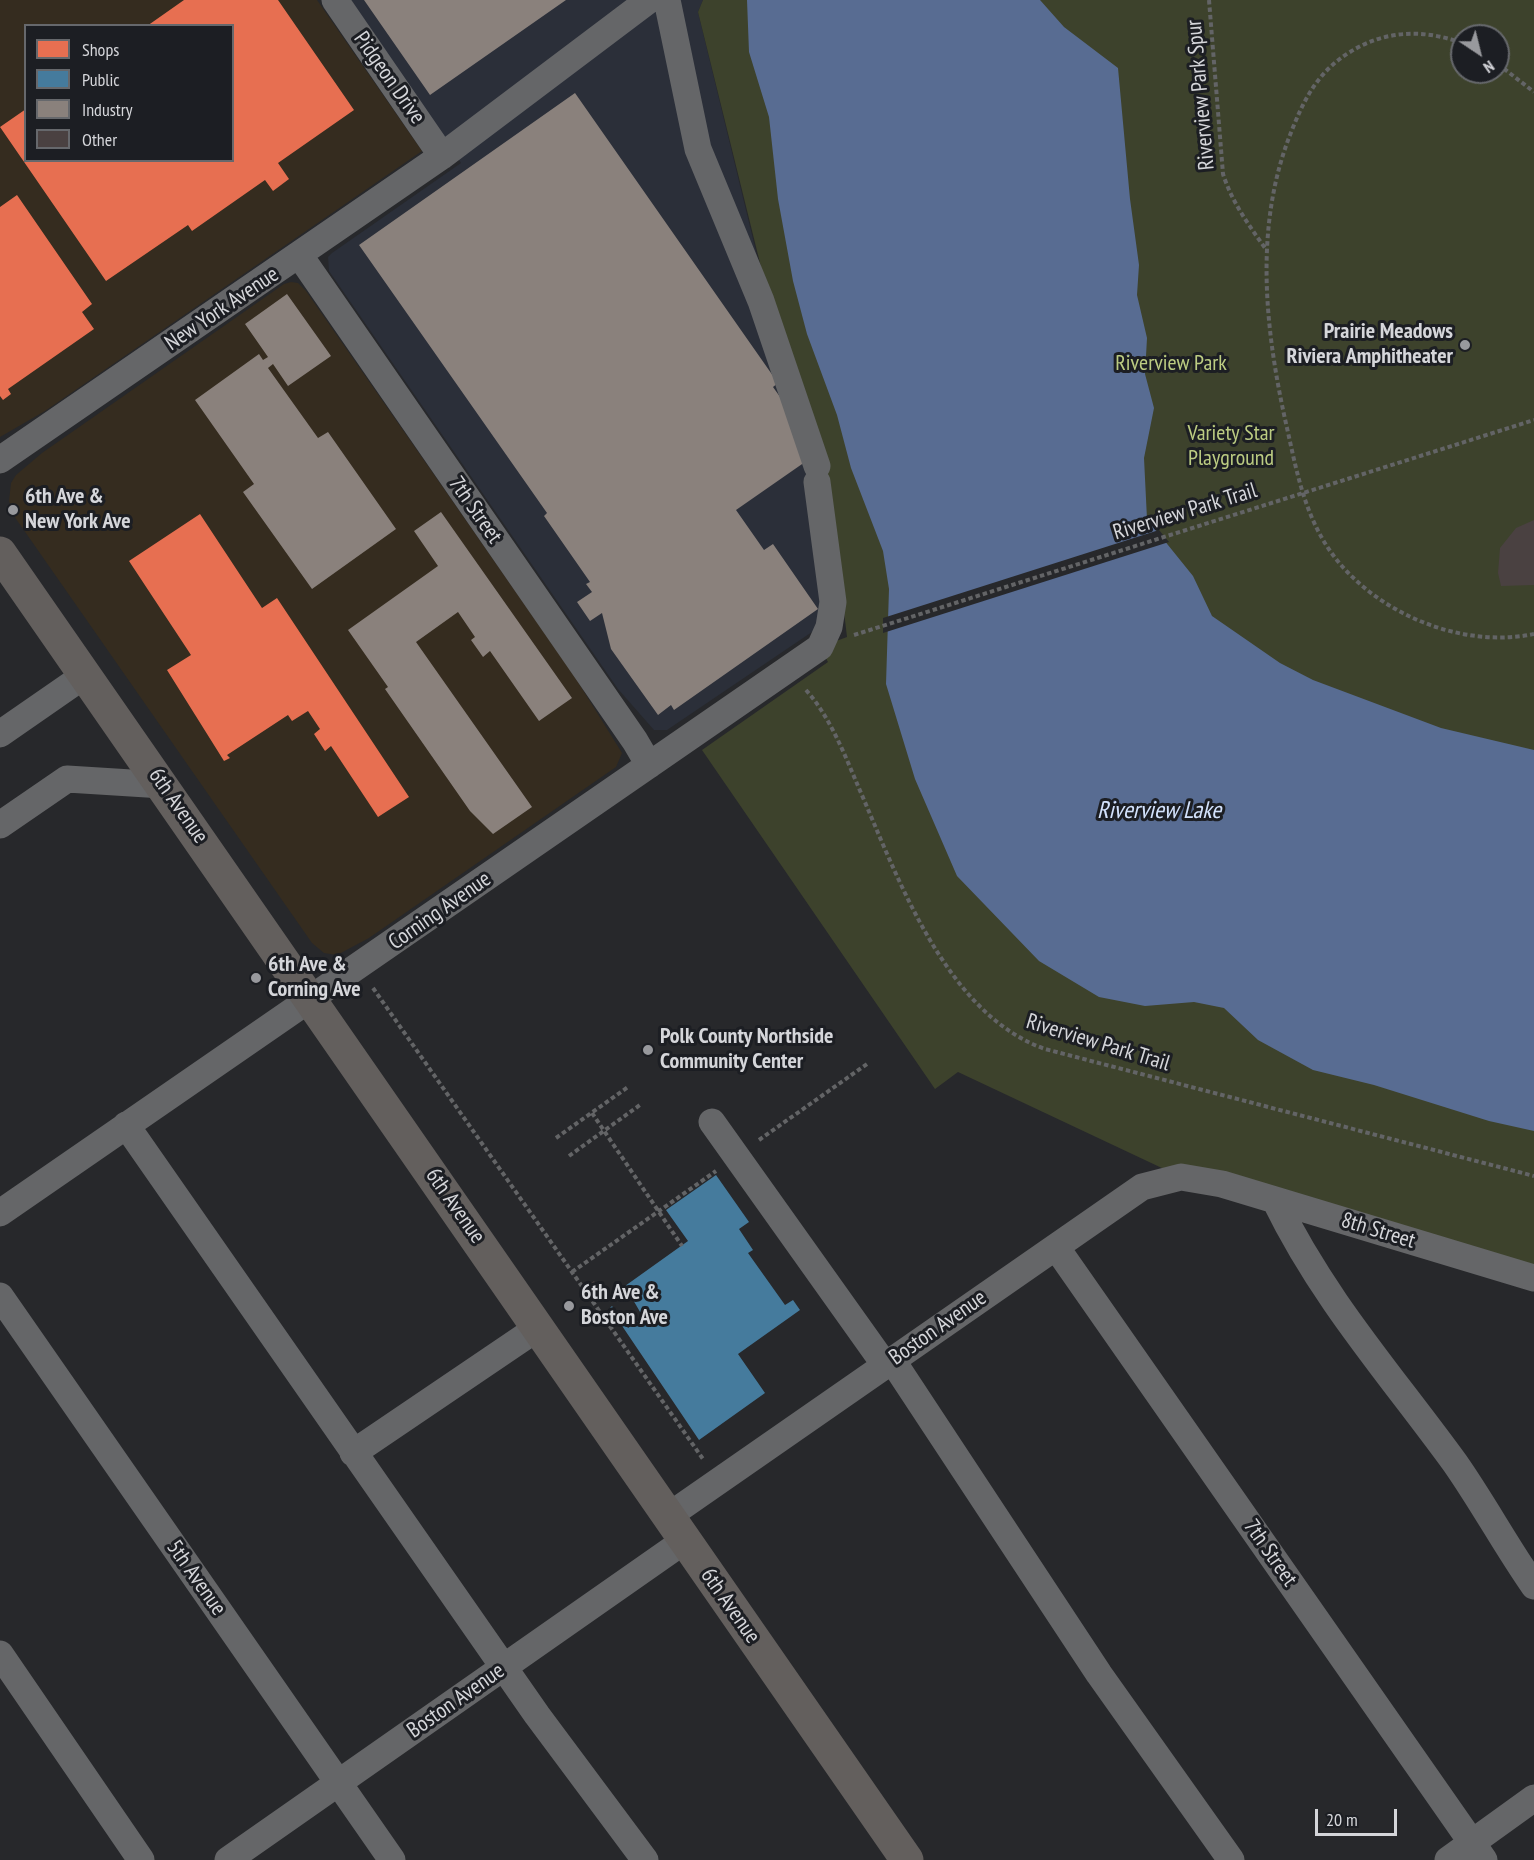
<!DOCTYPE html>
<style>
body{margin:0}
#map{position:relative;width:1534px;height:1860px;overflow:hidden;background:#27282b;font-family:"PT Sans Narrow",sans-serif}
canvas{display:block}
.legend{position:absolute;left:24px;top:24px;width:210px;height:138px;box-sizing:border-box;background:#1c1e23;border:2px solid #66686c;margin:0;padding:8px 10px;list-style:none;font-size:18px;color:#d5d6da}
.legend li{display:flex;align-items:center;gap:12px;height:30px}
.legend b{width:30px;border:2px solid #66686c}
.north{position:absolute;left:1450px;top:24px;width:60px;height:60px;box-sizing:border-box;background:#1c1e23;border:2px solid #66686c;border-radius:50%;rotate:145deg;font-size:16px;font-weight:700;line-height:24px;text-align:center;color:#d5d6da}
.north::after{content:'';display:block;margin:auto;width:21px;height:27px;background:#98999d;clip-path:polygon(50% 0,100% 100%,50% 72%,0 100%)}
.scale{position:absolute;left:1315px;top:1809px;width:82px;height:27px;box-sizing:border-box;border:3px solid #d5d6da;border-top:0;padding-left:8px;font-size:18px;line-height:21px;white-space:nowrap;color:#d5d6da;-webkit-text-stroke:4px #1c1e23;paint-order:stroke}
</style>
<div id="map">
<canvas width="1534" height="1860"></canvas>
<ul class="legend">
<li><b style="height:16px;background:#e76f51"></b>Shops</li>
<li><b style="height:16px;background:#457b9d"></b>Public</li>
<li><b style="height:16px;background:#8a817c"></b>Industry</li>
<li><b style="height:16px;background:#4a4141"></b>Other</li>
</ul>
<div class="north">N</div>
<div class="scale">20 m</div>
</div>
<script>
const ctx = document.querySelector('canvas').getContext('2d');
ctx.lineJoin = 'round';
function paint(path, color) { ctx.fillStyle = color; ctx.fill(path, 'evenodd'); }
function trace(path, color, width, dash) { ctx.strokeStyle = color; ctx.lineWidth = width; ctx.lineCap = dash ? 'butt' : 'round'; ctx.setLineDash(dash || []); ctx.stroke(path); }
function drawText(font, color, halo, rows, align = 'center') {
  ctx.font = font + ' "PT Sans Narrow",sans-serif'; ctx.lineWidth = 6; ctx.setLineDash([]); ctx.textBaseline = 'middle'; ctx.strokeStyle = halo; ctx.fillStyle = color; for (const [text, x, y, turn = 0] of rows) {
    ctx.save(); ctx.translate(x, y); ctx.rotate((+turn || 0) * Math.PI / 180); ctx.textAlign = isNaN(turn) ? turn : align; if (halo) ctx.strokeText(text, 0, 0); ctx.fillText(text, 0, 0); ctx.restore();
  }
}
paint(new Path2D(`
 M0 0H317L422 151 45 411 0 437ZM26 26H232V160H26Z
 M291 282 298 283 306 291 573 674 622 753 616 767 369 938 337 955 324 953 312 943 14 516 9 501 11 483 16 475 42 453 284 284Z`), '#352c1f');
paint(new Path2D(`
 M351 0H703L698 12 843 611 667 730H654L618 689 329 271 328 257 332 253 461 163Z`), '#2b2f39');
paint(new Path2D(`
 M703 0H1534V1278L1181 1177 958 1072 935 1089 702 750 828 662 820 647 847 637 831 502 762 271 698 12ZM1462 36H1498V72H1462Z`), '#3d422c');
paint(new Path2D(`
 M747 0H1040L1064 27 1118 68 1130 199 1139 265 1137 295 1147 338 1145 374 1154 408 1144 458 1147 519 1193 576 1212 616 1280 663 1313 680 1441 728 1534 750V1131L1489 1121 1374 1085 1313 1070 1258 1040 1224 1008 1194 1002 1145 1006 1099 997 1039 961 957 876 915 779 886 684 889 589 883 551 851 468 837 415 807 334 793 281 778 199 769 117 749 52Z`), '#586c92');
paint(new Path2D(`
 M1159 530 1169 542 883 633V618Z`), '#27282b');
paint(new Path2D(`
 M184 0H278L354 110 278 163 289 179 273 191 265 180 192 231 188 225 106 281 0 127 26 109V160H232V26H147Z
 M17 195 92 304 82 312 94 329 8 389 11 394 3 400 0 396V207Z
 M200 514 262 608 277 598 409 797 378 817 331 746 325 751 314 734 320 729 308 711 292 721 288 715 227 755 230 758 224 761 167 670 191 655 129 561Z`), '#e76f51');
paint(new Path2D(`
 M716 1175 749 1222 739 1229 753 1250 748 1253 785 1305 793 1300 800 1310 738 1354 765 1393 699 1440 610 1308 612 1306 628 1328 643 1317 625 1286 688 1241 666 1210Z`), '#457b9d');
paint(new Path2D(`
 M364 0H566L430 95Z
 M575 93 778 383 773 387 788 408 805 462 736 510 764 550 773 544 818 609 674 710 671 705 658 715 611 649 602 613 590 621 577 602 592 592 586 584 590 582 544 516 547 513 359 245Z
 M287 294 331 356 288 386 273 364 268 368 318 438 328 432 396 529 312 589 243 492 254 484 195 400 259 354 263 360 268 357 245 324Z
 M441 512 572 698 539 721 490 651 483 657 471 640 475 637 458 612 416 642 532 807 493 834 470 811 385 689 388 687 348 630 438 566 414 531Z`), '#8a817c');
paint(new Path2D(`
 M1534 520V585L1501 586 1498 573 1500 548 1516 528Z
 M594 1281 604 1295 597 1300 587 1286Z`), '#4a4141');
trace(new Path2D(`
 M1209 0 1223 174C1232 202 1248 224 1265 248
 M1462 43C1424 29 1385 30 1350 52 1319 71 1305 97 1292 130 1253 225 1265 331 1287 428 1297 473 1305 517 1333 555 1377 614 1462 649 1534 634
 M1498 64 1534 92
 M854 635 1534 420
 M806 690C830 717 844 753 858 786 897 875 945 1014 1045 1049L1534 1176
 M373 988 703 1459
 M592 1113 682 1246
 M556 1138 628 1087
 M759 1140 867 1064
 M569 1156 640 1105
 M572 1272 716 1171`), '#636466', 4, [4.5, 3]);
trace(new Path2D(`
 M335 0 442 156
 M667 0 698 149 761 301 817 466
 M300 256 635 741 649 765
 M0 460 442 156 649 0
 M0 734 85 675
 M0 825 67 779 163 785
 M712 1122 885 1365
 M126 1125 537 1715 645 1860
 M1275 1200C1323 1299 1391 1375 1455 1463 1483 1503 1506 1546 1534 1586
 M0 1213 820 647 829 627 833 602 817 482
 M1056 1247 1484 1860
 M0 1296 392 1860
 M892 1360 1099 1674 1231 1860
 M353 1453 539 1327
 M667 1517 1142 1187 1181 1177 1222 1184 1534 1278
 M0 1654 141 1860
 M228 1860 684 1541
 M1448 1860 1534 1798`), '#656668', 27);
trace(new Path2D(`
 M0 553 907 1860`), '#635f5d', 33);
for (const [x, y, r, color] of [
 [1465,345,6,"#98999d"],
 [13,510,6,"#98999d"],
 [256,978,6,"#98999d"],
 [648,1050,6,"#98999d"],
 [569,1306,6,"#98999d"]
]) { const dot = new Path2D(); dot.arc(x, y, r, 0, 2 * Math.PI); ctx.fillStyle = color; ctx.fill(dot); trace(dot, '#1c1e23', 2); }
drawText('22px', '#d5d6da', '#1c1e23', [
 ["Pidgeon Drive",389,78,55],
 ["Riverview Park Spur",1201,95,-95],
 ["New York Avenue",222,309,-34],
 ["7th Street",475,510,55],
 ["Riverview Park Trail",1185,512,-17],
 ["6th Avenue",178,806,55],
 ["Corning Avenue",440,911,-35],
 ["Riverview Park Trail",1098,1043,17],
 ["6th Avenue",455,1206,55],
 ["8th Street",1378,1231,17],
 ["Boston Avenue",938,1328,-35],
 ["7th Street",1270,1553,55],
 ["5th Avenue",196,1578,55],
 ["6th Avenue",730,1606,55],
 ["Boston Avenue",456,1701,-35]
]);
drawText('bold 22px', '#d5d6da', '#1c1e23', [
 ["Prairie Meadows",1453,332,"right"],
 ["Riviera Amphitheater",1453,357,"right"],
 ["6th Ave &",25,497],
 ["New York Ave",25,522],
 ["6th Ave &",268,965],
 ["Corning Ave",268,990],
 ["Polk County Northside",660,1037],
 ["Community Center",660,1062],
 ["6th Ave &",581,1293],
 ["Boston Ave",581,1318]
], 'left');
drawText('22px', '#bccc82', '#1c1e23', [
 ["Riverview Park",1171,364],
 ["Variety Star",1231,434],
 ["Playground",1231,459]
]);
drawText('italic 24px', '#d3e2fc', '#1c1e23', [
 ["Riverview Lake",1159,811]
]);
</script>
